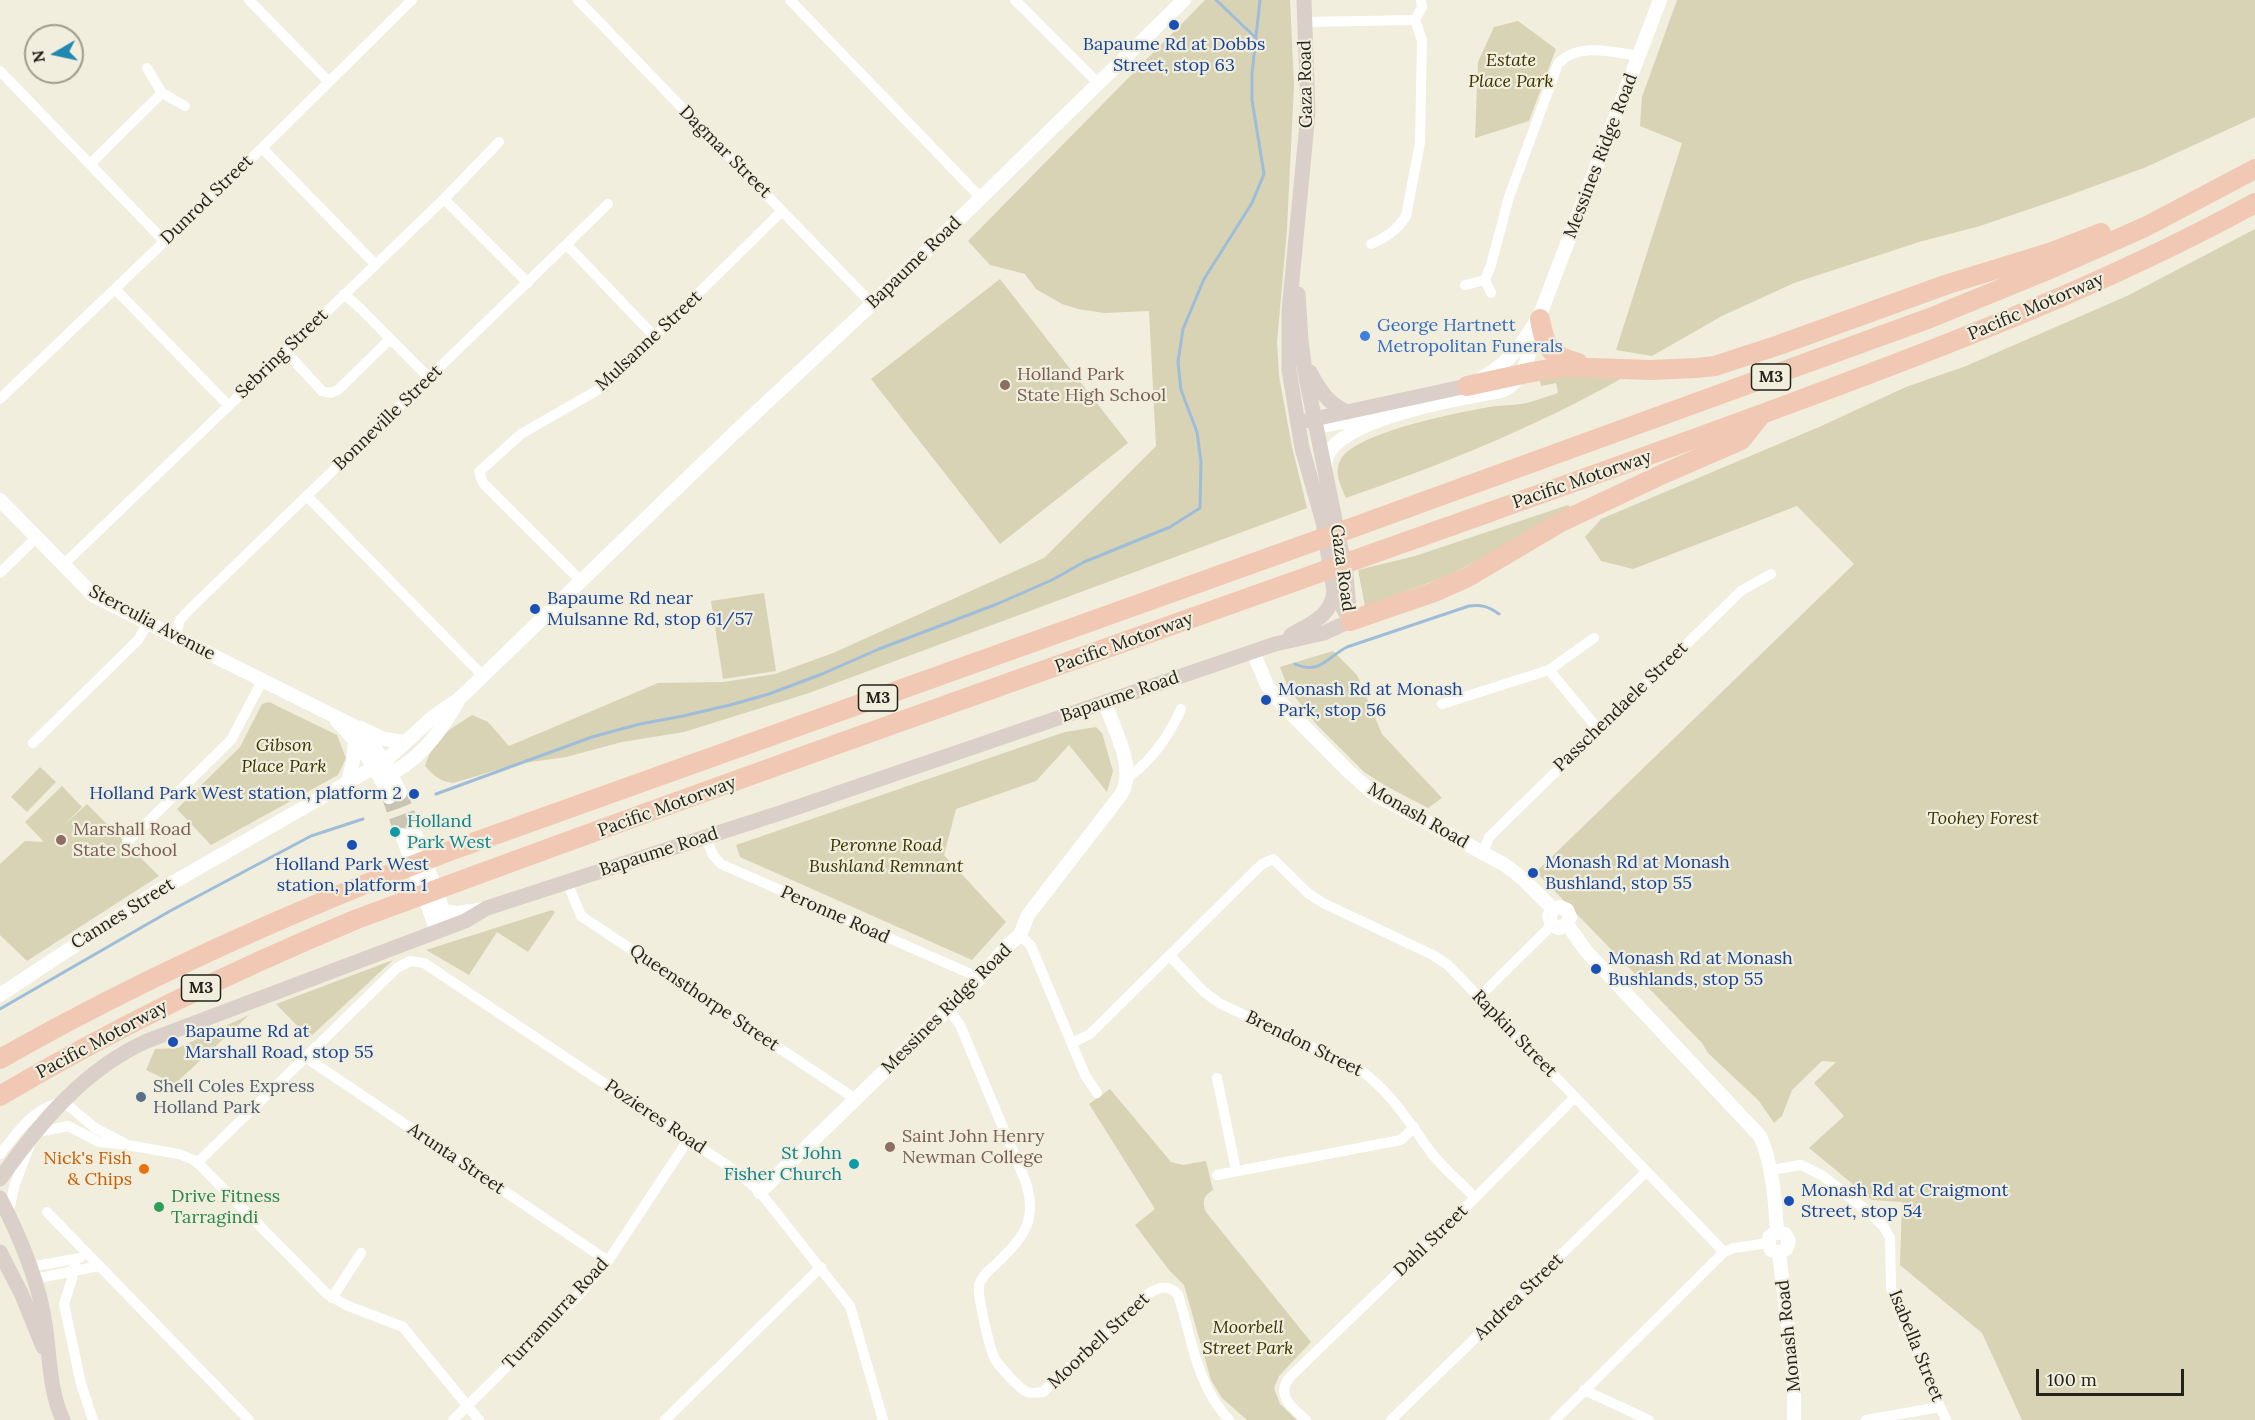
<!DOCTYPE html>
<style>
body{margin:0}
#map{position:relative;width:2255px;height:1420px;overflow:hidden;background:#f1eedd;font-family:Lora,serif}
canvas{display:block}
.north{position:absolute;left:24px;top:24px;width:60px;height:60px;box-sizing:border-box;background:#f1eedd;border:2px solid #9f9c8f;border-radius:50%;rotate:261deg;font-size:16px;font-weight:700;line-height:24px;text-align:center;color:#23221b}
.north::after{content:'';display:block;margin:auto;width:21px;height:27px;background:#2188b1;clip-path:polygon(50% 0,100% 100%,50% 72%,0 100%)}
.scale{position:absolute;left:2036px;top:1369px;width:148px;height:27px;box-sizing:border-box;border:3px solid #23221b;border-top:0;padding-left:8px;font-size:18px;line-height:21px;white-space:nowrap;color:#23221b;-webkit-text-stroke:4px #f1eedd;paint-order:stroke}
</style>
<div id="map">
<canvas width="2255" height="1420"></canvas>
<div class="north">N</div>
<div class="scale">100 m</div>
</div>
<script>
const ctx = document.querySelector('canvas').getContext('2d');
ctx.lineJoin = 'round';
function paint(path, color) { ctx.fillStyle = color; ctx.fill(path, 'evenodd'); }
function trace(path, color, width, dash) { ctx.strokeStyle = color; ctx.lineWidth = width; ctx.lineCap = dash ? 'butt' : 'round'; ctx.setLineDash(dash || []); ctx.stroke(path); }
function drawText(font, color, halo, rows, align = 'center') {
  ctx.font = font + ' Lora,serif'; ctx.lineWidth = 4.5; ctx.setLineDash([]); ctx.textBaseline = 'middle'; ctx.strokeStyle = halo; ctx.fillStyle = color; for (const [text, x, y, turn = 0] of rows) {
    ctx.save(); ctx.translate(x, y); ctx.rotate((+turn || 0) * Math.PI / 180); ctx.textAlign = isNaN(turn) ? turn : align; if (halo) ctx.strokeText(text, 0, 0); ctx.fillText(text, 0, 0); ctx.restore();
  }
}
paint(new Path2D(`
 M1205 0H1290L1294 85 1287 229 1277 342 1279 376 1292 447 1307 508 809 693 684 732 622 742 566 757 517 764 453 783C440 781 434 776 425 766L432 747 449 730 472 715 488 722 509 746 658 683 723 682 775 674 833 653 1044 558 1156 446 1149 311 1104 313 1078 309 1062 304 1036 289 1025 274 990 265 968 241Z
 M1677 0H2255V117L2144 168 2056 200 1980 226 1919 242 1794 283 1722 316 1652 356 1616 350 1682 143 1640 126 1642 97Z
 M1518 21 1556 49 1529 121 1475 138 1478 62 1494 27Z
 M2255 229V1420H2022L1982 1333 1900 1265 1902 1202 1872 1200 1809 1148 1844 1116 1814 1083 1836 1062 1822 1061 1792 1090 1782 1116 1774 1123 1759 1101 1708 1053 1702 1043 1536 872 1854 564 1797 506 1633 569 1601 561 1585 537 1601 519 1819 427 1906 387 1966 366 2127 296Z
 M1000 279 1128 443 1000 544 871 379Z
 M1551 377H1624C1534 428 1443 464 1346 498 1341 486 1333 472 1341 459 1356 432 1464 411 1496 406 1506 405 1517 405 1527 403 1538 400 1548 396 1558 393L1556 383 1541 386 1540 381Z
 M1568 505 1571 508 1491 554 1445 577 1365 606 1358 570 1415 556Z
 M764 593 776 671 723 679 711 601Z
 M1333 651 1357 675 1382 734 1442 798 1428 808 1386 786 1364 772 1317 725 1288 688 1280 667Z
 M269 702 337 735 346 758 338 775 211 845 177 809 240 747 262 704Z
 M1096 727 1102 733 1113 771 1107 792 1069 745 1036 781 956 809 944 855 1006 922 972 960 740 857 736 845 1065 732Z
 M40 767 56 782 27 812 11 797Z
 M62 786 82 807 62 827 87 804 159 876 27 961 0 935V864L25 841 44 842 25 822Z
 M552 910 555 912 528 952 497 932 469 975 426 950Z
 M393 960 309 1038 276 1004Z
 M249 1015 175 1084 146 1070 155 1049 178 1048Z
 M1110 1089 1171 1162 1183 1165 1206 1161 1213 1190C1203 1196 1202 1202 1206 1212L1311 1342 1279 1376 1274 1388 1280 1404 1297 1420H1247L1222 1398 1211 1380 1184 1285 1169 1270 1135 1225 1155 1209 1089 1104Z`), '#d8d3b4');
trace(new Path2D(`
 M1216 0 1256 38
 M1295 664C1320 675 1326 658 1347 647L1469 606C1482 604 1489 607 1499 614
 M436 794 592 737 640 724 683 716 730 705 769 694 822 674 879 649 997 604 1052 580 1084 562 1170 527 1200 508 1201 462 1197 432 1181 390 1178 362 1183 329 1204 279 1252 203 1264 174 1252 100V74L1260 0
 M0 1009 170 911 311 836 363 819`), '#9ebdd9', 3);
trace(new Path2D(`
 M400 793 414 830
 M389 797 402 835`), '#c8c5b6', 14, [14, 7]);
trace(new Path2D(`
 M249 0 329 82
 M578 0 872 304
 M790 0 981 198
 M1015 0 1098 83
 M1415 20 1422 7 1421 0
 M1305 22 1415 20
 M147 68 162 93 185 106
 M0 71 164 241
 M262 148 375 264
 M90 164 162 93
 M444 199 528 283
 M1371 244C1387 237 1397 230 1406 216L1420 143 1422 40 1415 20
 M567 245 655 337
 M1485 280 1491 265 1509 197 1558 64C1577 42 1613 52 1639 56
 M1465 285 1485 280 1491 293
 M115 289 228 405
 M344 294 360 308 429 378
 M285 351 322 391 330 393 338 390 390 339
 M0 399 262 148 412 0
 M307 496 483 676
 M63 565 444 199 499 142
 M0 573 37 537
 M581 581 483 483 479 472 521 434 603 387 782 211
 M175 636 180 620 190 609 608 204
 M1549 670 1598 729
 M1442 704 1549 670 1594 638
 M33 743 138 640 148 623
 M1128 777C1151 762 1170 734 1181 709
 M705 836 713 855 721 864 980 978
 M127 842 231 740 262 681
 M1483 853 1489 837 1741 591 1771 574
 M567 882 581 916 857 1100
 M1020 935 1031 946 1085 1075 1097 1093
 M1170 956 1203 991 1219 1003 1360 1070C1390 1091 1409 1122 1430 1151 1442 1168 1461 1182 1475 1198
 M1478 998 1552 925
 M948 1008 960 1025 1025 1180C1039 1220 1023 1238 996 1264 989 1270 982 1276 979 1285 977 1295 990 1352 996 1361 1001 1368 1018 1387 1025 1391 1030 1394 1037 1393 1043 1392L1148 1294C1158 1287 1170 1284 1178 1295 1193 1340 1195 1383 1229 1420
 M1072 1043 1090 1034 1262 864 1273 859 1309 894 1323 903 1433 955 1448 965 1724 1252
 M305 1057 608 1261
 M1217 1078 1236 1170
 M38 1132 68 1126 99 1142 127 1145 179 1154 196 1161 327 1294 346 1305 403 1327 479 1420
 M0 1154C18 1132 34 1106 64 1102L95 1128 124 1143
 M197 1163 397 968 410 961 424 963 737 1172 760 1192 850 1306 883 1420
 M1771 1170 1801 1165 1823 1176 1870 1213 1884 1227 1890 1238 1891 1288 1899 1312 1946 1420
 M1217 1175 1401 1140 1414 1127
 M47 1212 249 1420
 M8 1214 15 1184 30 1145
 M75 1259 72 1279 64 1304 81 1384 93 1420
 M30 1267 80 1258
 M34 1279 99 1266
 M332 1298 361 1253
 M1584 1390 1649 1420
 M453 1420 577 1297 608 1261 688 1140
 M665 1420 821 1267
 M1306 1420C1292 1408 1275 1395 1290 1377L1475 1198 1575 1097
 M1391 1420 1646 1172
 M1555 1420 1724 1252 1734 1248 1768 1243
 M1866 1420 1940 1407`), '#fff', 10);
trace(new Path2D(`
 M1482 378C1511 362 1526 340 1541 312L1660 0
 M1317 427 1378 415
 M1325 469C1325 462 1327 454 1332 448 1360 415 1458 399 1501 391 1524 383 1529 354 1535 333
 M0 500 94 596 356 727 385 761 400 793
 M1253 652 1267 685 1276 698 1349 772 1373 793 1505 865 1523 879 1553 909
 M337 721C359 743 377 767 389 797
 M361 728 384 739 406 742
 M381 779C419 761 436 738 457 703
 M348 782 353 761 355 740
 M414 830 442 907 443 915 438 930
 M402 835 437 931
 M1553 909 1560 907 1567 910 1570 917 1567 924 1586 951 1760 1136C1773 1166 1775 1199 1777 1232
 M1553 909 1549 916 1552 925 1559 928 1567 924
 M443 911 458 913 485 909
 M0 995 153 894 385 761 434 716 459 699 732 435 872 304 1184 0
 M760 1192 980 978 1008 945 1020 935 1028 915 1120 796C1138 770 1114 730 1105 703
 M1777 1232 1785 1234 1789 1241 1786 1249 1779 1253
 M1777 1232 1770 1236 1768 1243 1771 1250 1779 1253
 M1779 1253 1794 1376V1420`), '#fff', 14);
trace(new Path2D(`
 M1304 0 1308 113 1289 311V370L1302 448 1323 522 1334 591 1350 621
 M1298 294 1301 340 1305 372 1346 574 1350 620
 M1310 372C1319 389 1328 404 1347 412
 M1305 421 1467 386
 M1291 635C1310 624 1332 616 1334 591
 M0 1179C39 1124 84 1069 147 1041L465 921 487 908 786 811 1275 644 1324 633 1350 621
 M0 1198C20 1237 39 1281 45 1324 50 1355 49 1391 63 1420
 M0 1252 22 1295 43 1347`), '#dacfc9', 15);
trace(new Path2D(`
 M1540 319C1545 348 1549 355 1578 363
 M1467 386 1532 372 1564 367 1650 370 1696 368 1715 366 1779 345 1948 284 2052 252 2101 233
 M1350 621 1434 592 1468 577 1561 522 1663 474 1741 440 1761 415
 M0 1059C144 977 292 911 447 852L1357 526 1930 318 2045 271 2145 227 2255 169
 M0 1096C114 1028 234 970 357 919 717 785 1080 658 1442 529 1560 487 1679 445 1797 401 1953 343 2109 283 2255 203`), '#f1c8b3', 20);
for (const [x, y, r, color] of [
 [1174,25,6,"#1a4fb4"],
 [1365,336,6,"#3f7fe0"],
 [1005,385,6,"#8d6e63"],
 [535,609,6,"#1a4fb4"],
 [1266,700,6,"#1a4fb4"],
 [414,794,6,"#1a4fb4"],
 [395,832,6,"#0f9aa8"],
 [61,840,6,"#8d6e63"],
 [352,845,6,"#1a4fb4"],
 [1533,873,6,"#1a4fb4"],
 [1596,969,6,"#1a4fb4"],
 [173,1042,6,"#1a4fb4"],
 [141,1097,6,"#5c6f8a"],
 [890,1147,6,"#8d6e63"],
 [854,1164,6,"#0f9aa8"],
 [144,1169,6,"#e8710a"],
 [1789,1201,6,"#1a4fb4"],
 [159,1207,6,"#2e9e5b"]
]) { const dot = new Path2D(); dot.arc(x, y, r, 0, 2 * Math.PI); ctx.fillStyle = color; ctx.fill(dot); trace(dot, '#f1eedd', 2); }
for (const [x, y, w] of [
 [1771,377,39],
 [878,698,39],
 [201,988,39]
]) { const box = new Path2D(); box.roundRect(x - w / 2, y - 13, w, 26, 4.5); ctx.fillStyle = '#f1eedd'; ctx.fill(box); trace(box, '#23221b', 1.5); }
drawText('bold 16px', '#23221b', null, [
 ["M3",1771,377],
 ["M3",878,698],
 ["M3",201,988]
]);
drawText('18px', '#164399', '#f1eedd', [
 ["Bapaume Rd at Dobbs",1174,45,"center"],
 ["Street, stop 63",1174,66,"center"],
 ["Bapaume Rd near",547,599],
 ["Mulsanne Rd, stop 61/57",547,620],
 ["Monash Rd at Monash",1278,690],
 ["Park, stop 56",1278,711],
 ["Holland Park West station, platform 2",402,794,"right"],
 ["Monash Rd at Monash",1545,863],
 ["Bushland, stop 55",1545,884],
 ["Holland Park West",352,865,"center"],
 ["station, platform 1",352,886,"center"],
 ["Monash Rd at Monash",1608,959],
 ["Bushlands, stop 55",1608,980],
 ["Bapaume Rd at",185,1032],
 ["Marshall Road, stop 55",185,1053],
 ["Monash Rd at Craigmont",1801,1191],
 ["Street, stop 54",1801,1212]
], 'left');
drawText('italic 18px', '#3b3301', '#f1eedd', [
 ["Estate",1511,61],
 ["Place Park",1511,82],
 ["Gibson",284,746],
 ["Place Park",284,767],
 ["Toohey Forest",1983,819],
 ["Peronne Road",886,846],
 ["Bushland Remnant",886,867],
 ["Moorbell",1248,1328],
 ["Street Park",1248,1349]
]);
drawText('18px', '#23221b', '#f1eedd', [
 ["Gaza Road",1306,84,-91],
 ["Dagmar Street",725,152,45],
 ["Messines Ridge Road",1601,156,-69],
 ["Dunrod Street",207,200,-44],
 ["Bapaume Road",914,263,-44],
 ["Pacific Motorway",2036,307,-23],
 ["Mulsanne Street",649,341,-43],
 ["Sebring Street",282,354,-44],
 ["Bonneville Street",388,418,-44],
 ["Pacific Motorway",1582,480,-19],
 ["Gaza Road",1342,568,82],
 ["Sterculia Avenue",152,623,28],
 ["Pacific Motorway",1124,643,-20],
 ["Bapaume Road",1120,697,-19],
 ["Passchendaele Street",1621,707,-44],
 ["Pacific Motorway",667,807,-20],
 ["Monash Road",1418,816,30],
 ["Bapaume Road",659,852,-18],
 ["Cannes Street",123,914,-32],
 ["Peronne Road",835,915,24],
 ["Queensthorpe Street",704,998,34],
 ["Messines Ridge Road",947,1009,-45],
 ["Rapkin Street",1514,1034,46],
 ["Pacific Motorway",102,1040,-28],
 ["Brendon Street",1304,1044,26],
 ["Pozieres Road",655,1117,34],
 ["Arunta Street",456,1159,34],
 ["Dahl Street",1431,1241,-44],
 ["Andrea Street",1519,1297,-44],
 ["Turramurra Road",556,1314,-47],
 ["Monash Road",1789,1336,-96],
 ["Moorbell Street",1099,1341,-43],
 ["Isabella Street",1916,1346,68]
]);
drawText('18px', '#366cbe', '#f1eedd', [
 ["George Hartnett",1377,326],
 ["Metropolitan Funerals",1377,347]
], 'left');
drawText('18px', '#785e54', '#f1eedd', [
 ["Holland Park",1017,375],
 ["State High School",1017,396],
 ["Marshall Road",73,830],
 ["State School",73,851],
 ["Saint John Henry",902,1137],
 ["Newman College",902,1158]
], 'left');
drawText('18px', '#0d838f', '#f1eedd', [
 ["Holland",407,822],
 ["Park West",407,843],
 ["St John",842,1154,"right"],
 ["Fisher Church",842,1175,"right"]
], 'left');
drawText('18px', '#4e5e75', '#f1eedd', [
 ["Shell Coles Express",153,1087],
 ["Holland Park",153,1108]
], 'left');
drawText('18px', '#c56008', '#f1eedd', [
 ["Nick's Fish",132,1159],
 ["& Chips",132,1180]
], 'right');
drawText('18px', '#27864d', '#f1eedd', [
 ["Drive Fitness",171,1197],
 ["Tarragindi",171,1218]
], 'left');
</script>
